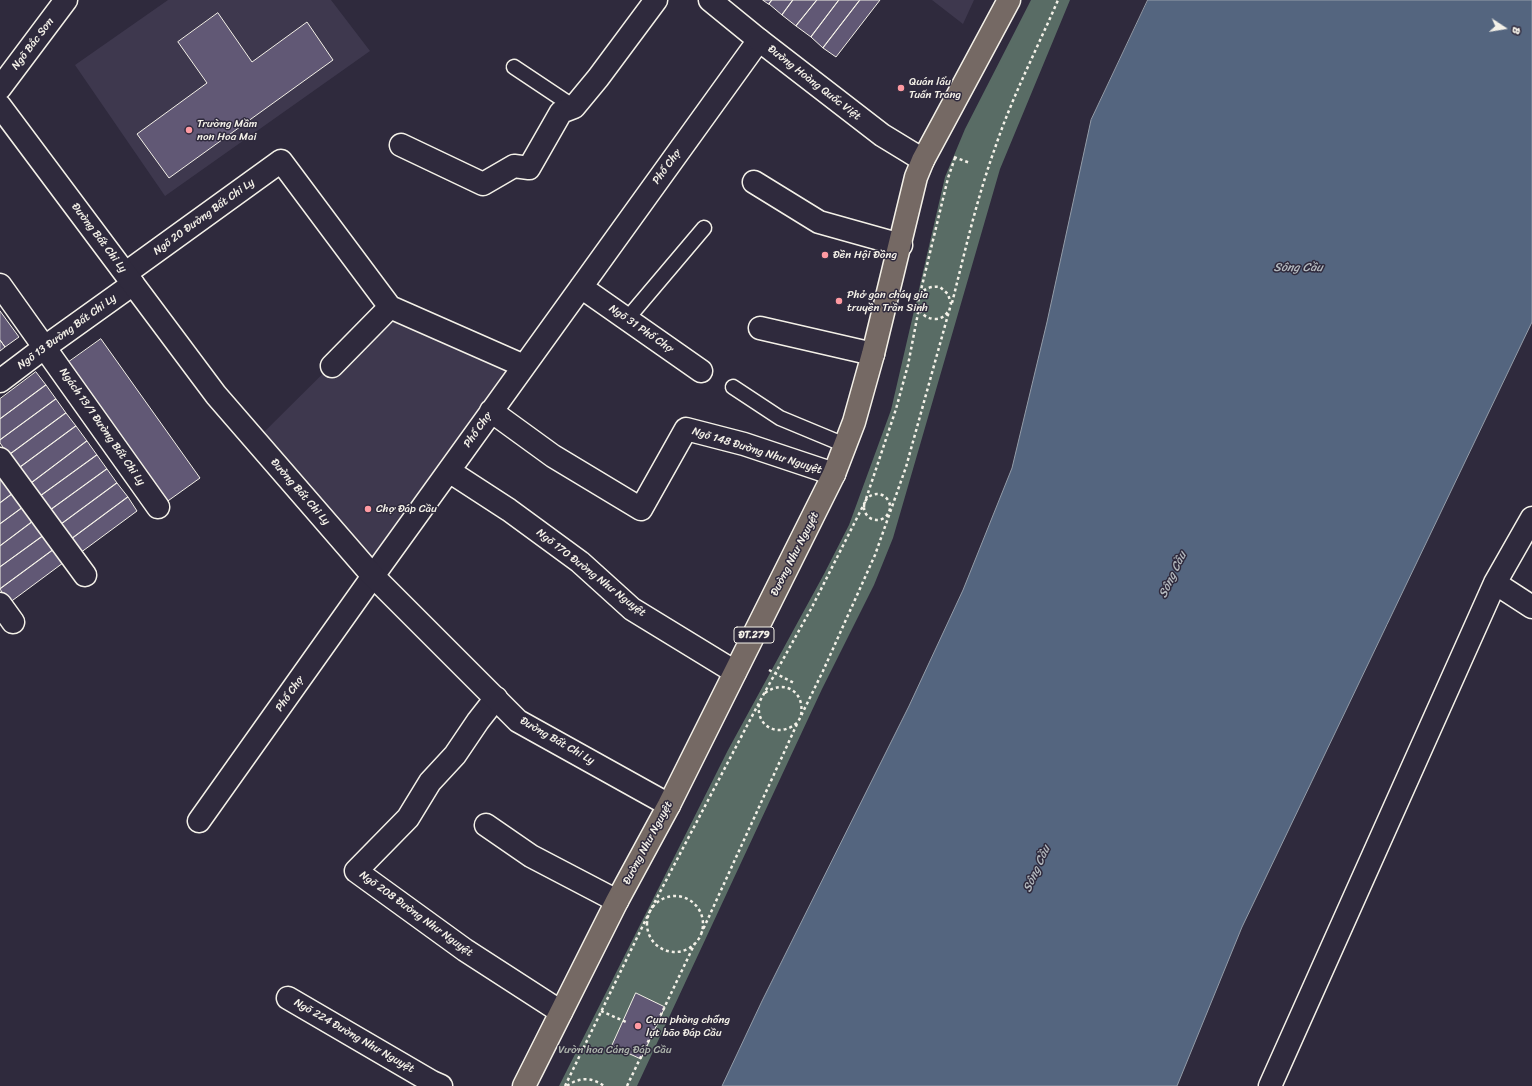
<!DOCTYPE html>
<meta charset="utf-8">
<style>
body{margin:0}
#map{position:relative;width:1532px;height:1086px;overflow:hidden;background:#2f2a3d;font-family:Sriracha,sans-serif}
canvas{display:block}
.north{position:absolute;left:1484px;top:8px;width:40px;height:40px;-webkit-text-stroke:3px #2f2a3d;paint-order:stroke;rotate:102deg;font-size:11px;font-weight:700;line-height:16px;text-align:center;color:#f4f1e8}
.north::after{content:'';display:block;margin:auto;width:14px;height:18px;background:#f4f1e8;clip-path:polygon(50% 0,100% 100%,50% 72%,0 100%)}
</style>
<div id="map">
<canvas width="1532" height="1086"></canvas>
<div class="north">B</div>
</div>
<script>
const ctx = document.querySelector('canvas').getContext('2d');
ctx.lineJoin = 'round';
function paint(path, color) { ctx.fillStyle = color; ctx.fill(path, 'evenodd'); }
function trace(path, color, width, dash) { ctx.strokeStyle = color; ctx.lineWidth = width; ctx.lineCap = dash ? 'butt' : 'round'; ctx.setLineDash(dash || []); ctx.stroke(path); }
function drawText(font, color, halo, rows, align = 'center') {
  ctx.font = font + ' Sriracha,sans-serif'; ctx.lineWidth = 3; ctx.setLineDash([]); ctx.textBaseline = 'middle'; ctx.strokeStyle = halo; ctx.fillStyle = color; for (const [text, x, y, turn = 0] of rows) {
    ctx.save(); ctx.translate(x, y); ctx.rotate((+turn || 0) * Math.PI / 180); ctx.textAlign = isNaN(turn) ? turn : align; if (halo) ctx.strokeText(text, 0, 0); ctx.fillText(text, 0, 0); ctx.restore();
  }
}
paint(new Path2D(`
 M168 0H331L370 51 165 196 75 65Z
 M932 0H974L963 24Z
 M390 307 524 366 373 576 255 441Z`), '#3e384e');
paint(new Path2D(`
 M1031 0H1070L1000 169 893 538 874 585 822 689 637 1086H559L728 750 824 574 849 525 891 410 945 177 965 129Z`), '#596c65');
const water = new Path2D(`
 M1148 0H1532V322L1242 927 1177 1086H722L762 1001 909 706 963 590 1012 468 1047 322 1091 120Z`);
paint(water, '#54657f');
trace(water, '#949da9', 1);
const building = new Path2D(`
 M763 0H772L769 4Z
 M772 0H793L782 15 769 4Z
 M793 0H817L796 26 782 15Z
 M817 0H839L811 37 796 26Z
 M839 0H860L823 48 811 37Z
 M860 0H880L836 57 823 48Z
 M218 13 252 62 307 22 333 60 169 178 137 134 207 83 178 42Z
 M0 311 19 337 5 347 0 340Z
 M101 339 200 478 165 503 66 364Z
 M0 340 5 347 0 351Z
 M36 372 46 385 0 419V399Z
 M46 385 56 399 0 440V419Z
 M56 399 66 413 9 455 0 443V440Z
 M66 413 76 426 19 468 9 455Z
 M76 426 87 441 30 484 19 468Z
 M87 441 97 455 39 497 30 484Z
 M97 455 107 469 49 511 39 497Z
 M107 469 117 483 60 525 49 511Z
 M5 476 16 491 0 503V480Z
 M117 483 128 497 70 540 60 525Z
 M16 491 26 505 0 524V503Z
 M128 497 137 511 80 553 70 540Z
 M26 505 36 519 0 546V524Z
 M36 519 47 533 0 567V546Z
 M47 533 57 547 0 589V567Z
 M57 547 67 560 9 603 0 589Z
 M636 993 665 1007 641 1059 612 1046Z`);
paint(building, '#615875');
trace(building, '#f4f1e8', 1);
const service = new Path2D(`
 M514 67 574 107
 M627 319 704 228
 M733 387 780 418 845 445`);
const minor = new Path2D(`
 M0 88 66 0
 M401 145 483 184 514 166 529 168 561 112 574 107 598 78 656 0
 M754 182 819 222 901 245
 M126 273 281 161 390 307 524 366
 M0 285 158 507
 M581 287 701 371
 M760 328 873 354
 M332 366 390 307
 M0 381 45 347 133 284
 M491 411 553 456 641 509 686 429 744 444 834 474
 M0 459 85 575
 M449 471 509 510 580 562 632 609 735 672
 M1495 583 1532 607
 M0 604 13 622
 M496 698 478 721 455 755 430 782 408 818 356 871 465 950 561 1012
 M199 821 373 576 759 40
 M486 825 531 856 617 901
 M288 998 432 1082 441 1086
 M1270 1086 1495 583 1532 518`);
const tertiary = new Path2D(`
 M0 106 216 395 373 576 518 721 669 805`);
const secondary = new Path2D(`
 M710 0 759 40 882 135 923 160`);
const primary = new Path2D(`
 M524 1086 617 901 669 805 834 474 854 422 873 354 916 177 923 160 943 123 1009 0`);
trace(service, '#f4f1e8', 17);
trace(minor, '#f4f1e8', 25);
trace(tertiary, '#f4f1e8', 25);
trace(secondary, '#f4f1e8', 25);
trace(primary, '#f4f1e8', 25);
trace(new Path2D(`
 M954 157 970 163
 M920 294 948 178 956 155
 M952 303C965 251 977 198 995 148 1012 97 1037 49 1058 0
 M864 507a13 13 0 1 1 26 0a13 13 0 1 1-26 0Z
 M769 670 794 683
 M765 693C784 679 805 691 801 715
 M759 704C756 729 781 738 798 722L823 671 875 555 906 467 951 304 948 294 940 287C913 283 911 318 935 319 942 319 946 315 950 309
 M647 924a28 28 0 1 1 56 0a28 28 0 1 1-56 0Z
 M701 934 797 724
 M601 1011 626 1022
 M565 1086 649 913 761 699 811 609 865 502 896 409 908 365 919 308
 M567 1086C579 1077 592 1077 604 1086
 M627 1086 695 943`), '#f4f1e8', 2.5, [3, 3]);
trace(service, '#2f2a3d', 14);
trace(minor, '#2f2a3d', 22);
trace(tertiary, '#2f2a3d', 22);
trace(secondary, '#2f2a3d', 22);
trace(primary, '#756964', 22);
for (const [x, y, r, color] of [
 [901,88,4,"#ff9aa2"],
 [189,130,4,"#ff9aa2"],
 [825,255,4,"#ff9aa2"],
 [839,301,4,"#ff9aa2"],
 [368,509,4,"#ff9aa2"],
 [638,1026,4,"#ff9aa2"]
]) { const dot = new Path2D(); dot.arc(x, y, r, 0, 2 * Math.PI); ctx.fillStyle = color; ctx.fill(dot); trace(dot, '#2f2a3d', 1.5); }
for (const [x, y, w] of [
 [754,635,40]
]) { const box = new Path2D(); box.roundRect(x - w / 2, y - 8, w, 16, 3); ctx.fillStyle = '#2f2a3d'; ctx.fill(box); trace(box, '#f4f1e8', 1); }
drawText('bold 10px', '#f4f1e8', null, [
 ["ĐT.279",754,635]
]);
drawText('11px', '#f4f1e8', '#2f2a3d', [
 ["Ngõ Bắc Sơn",33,44,-53],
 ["Đường Hoàng Quốc Việt",814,83,38],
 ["Phố Chợ",667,167,-54],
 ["Ngõ 20 Đường Bất Chi Ly",204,217,-36],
 ["Đường Bất Chi Ly",99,238,53],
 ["Ngõ 31 Phố Chợ",641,329,35],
 ["Ngõ 13 Đường Bất Chi Ly",67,332,-36],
 ["Ngách 13/1 Đường Bất Chi Ly",102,427,55],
 ["Phố Chợ",478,430,-55],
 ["Ngõ 148 Đường Như Nguyệt",757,451,17],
 ["Đường Bất Chi Ly",300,492,49],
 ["Đường Như Nguyệt",795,554,-63],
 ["Ngõ 170 Đường Như Nguyệt",591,573,38],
 ["Phố Chợ",290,694,-55],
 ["Đường Bất Chi Ly",557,741,30],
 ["Đường Như Nguyệt",648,843,-62],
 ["Ngõ 208 Đường Như Nguyệt",416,914,36],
 ["Ngõ 224 Đường Như Nguyệt",354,1036,30]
]);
drawText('11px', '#f4f1e8', '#2f2a3d', [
 ["Quán lẩu",909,82],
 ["Tuấn Trang",909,95],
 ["Trường Mầm",197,124],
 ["non Hoa Mai",197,137],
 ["Đền Hội Đồng",833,255],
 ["Phở gan cháy gia",847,295],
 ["truyền Trần Sinh",847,308],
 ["Chợ Đáp Cầu",376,509],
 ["Cụm phòng chống",646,1020],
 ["lụt bão Đáp Cầu",646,1033]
], 'left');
drawText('11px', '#aeb5ad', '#2f2a3d', [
 ["Vườn hoa Cảng Đáp Cầu",615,1050]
]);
drawText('italic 12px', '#b4b9be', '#2f2a3d', [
 ["Sông Cầu",1298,268],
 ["Sông Cầu",1173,575,-65],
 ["Sông Cầu",1037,869,-66]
]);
</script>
